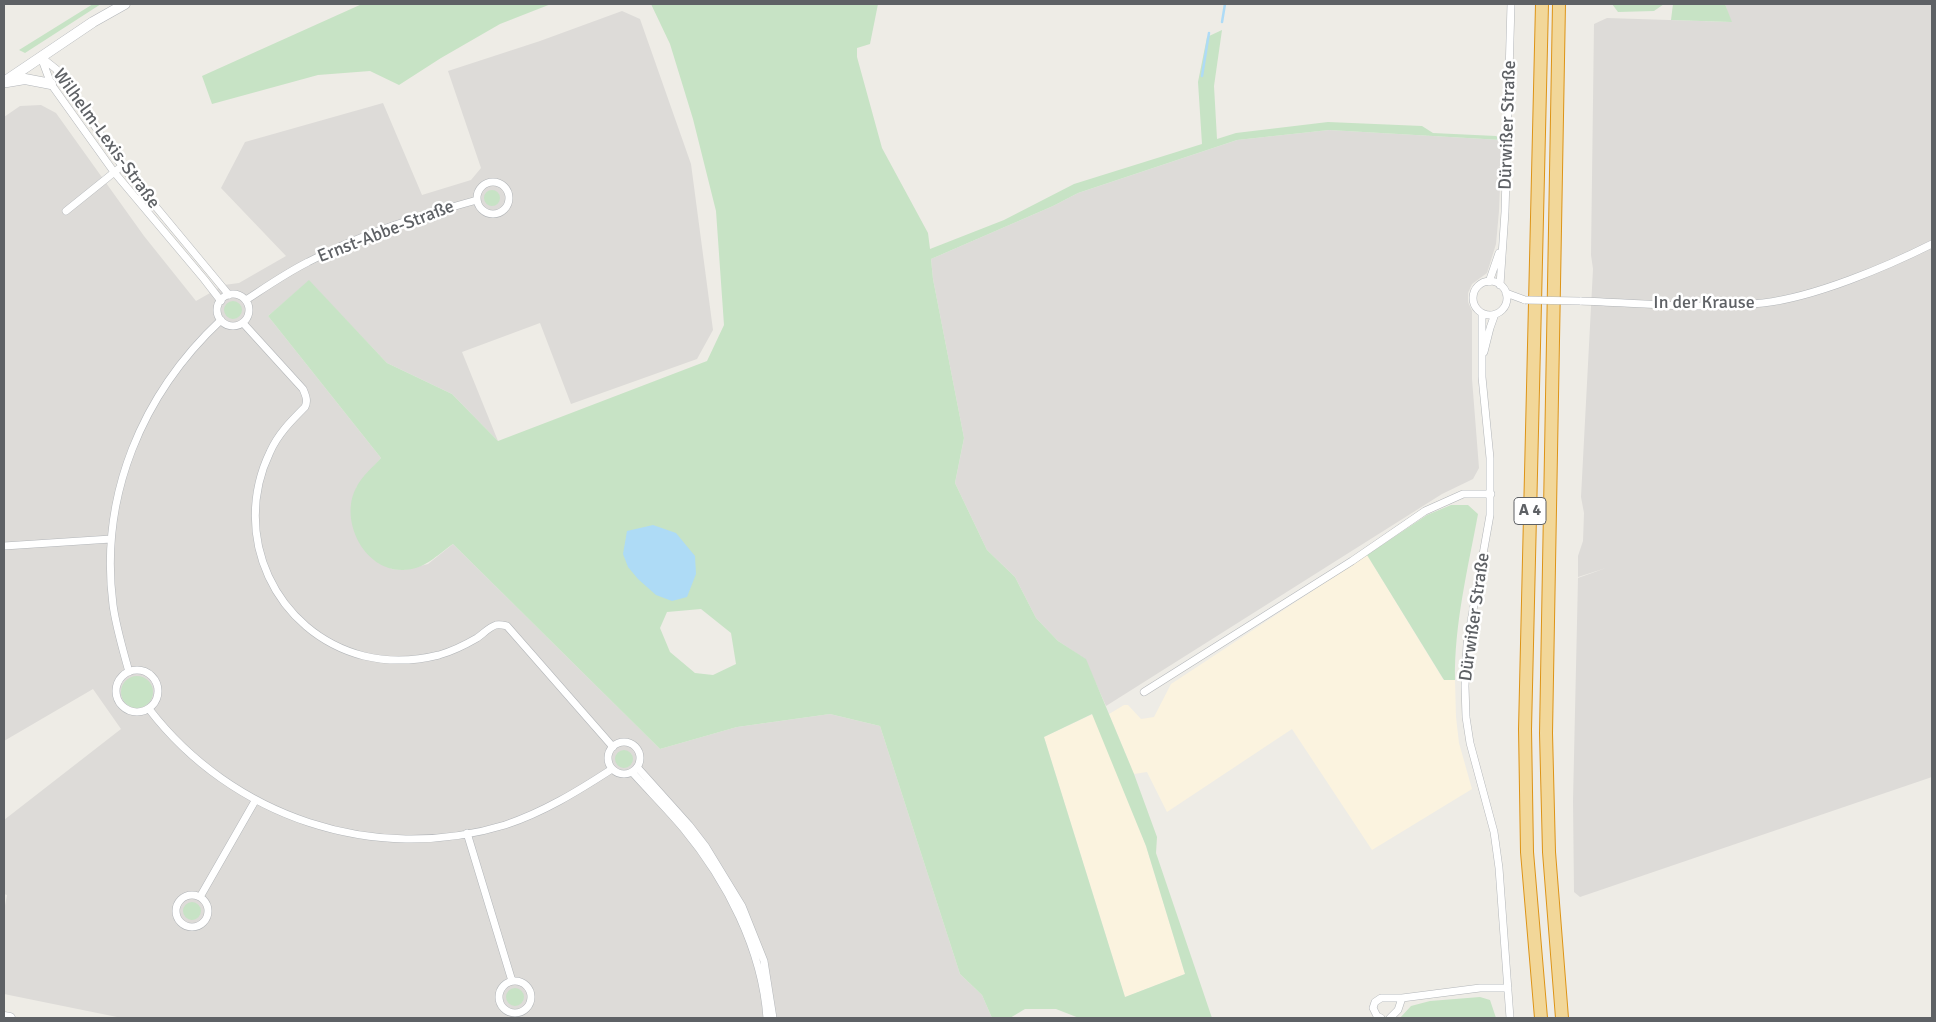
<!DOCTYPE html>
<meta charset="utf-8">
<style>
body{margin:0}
#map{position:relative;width:1936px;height:1022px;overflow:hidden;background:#eeece6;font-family:Signika,sans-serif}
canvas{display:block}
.frame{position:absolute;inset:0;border:5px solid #5e6165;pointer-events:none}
</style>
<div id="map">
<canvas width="1936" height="1022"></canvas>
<div class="frame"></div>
</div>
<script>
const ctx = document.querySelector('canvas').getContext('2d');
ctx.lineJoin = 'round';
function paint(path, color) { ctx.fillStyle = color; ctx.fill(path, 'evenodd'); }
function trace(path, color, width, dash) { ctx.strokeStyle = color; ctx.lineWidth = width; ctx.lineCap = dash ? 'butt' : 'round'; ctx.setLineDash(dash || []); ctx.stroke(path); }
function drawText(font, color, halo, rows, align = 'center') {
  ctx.font = font + ' Signika,sans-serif'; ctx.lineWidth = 5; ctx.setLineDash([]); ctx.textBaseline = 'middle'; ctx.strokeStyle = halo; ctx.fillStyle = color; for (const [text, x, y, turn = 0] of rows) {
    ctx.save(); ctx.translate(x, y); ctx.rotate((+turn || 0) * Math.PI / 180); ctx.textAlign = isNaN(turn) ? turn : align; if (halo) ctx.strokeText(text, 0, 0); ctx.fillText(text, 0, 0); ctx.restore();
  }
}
paint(new Path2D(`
 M1367 555 1443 679 1455 680 1456 717 1459 743 1472 789 1372 850 1292 729 1167 812 1147 772 1134 774 1109 714 1124 705H1128L1141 719 1154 717 1171 684Z
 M1093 714 1146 846 1185 974 1125 997 1044 737Z`), '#fbf3df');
paint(new Path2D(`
 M1725 4H1932V777L1580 897 1574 892 1573 801 1578 578 1606 568 1578 577V556L1583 541 1584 513 1581 497 1593 269 1591 255 1594 24 1607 18 1731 22Z
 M622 11 640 19 691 164 713 330 697 359 571 404 540 323 462 352 498 441 452 394 387 363 309 281 268 316 381 458 356 488 391 569 404 570 428 564 453 544 660 749 737 727 830 714 880 726 960 974 982 995 992 1018H122L4 994V911L7 895 4 894V820L121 729 93 689 4 741V117L20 106 41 105 56 113 144 236 196 301 224 285 239 283 286 256 221 188 245 142 383 103 422 195 471 180 481 168 448 71 540 41Z
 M1329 130 1502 140 1499 211 1496 244 1487 273 1472 284 1468 293V302L1472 311V379L1479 468 1473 479 1442 494 1106 706 1085 659 1058 641 1036 618 1015 577 987 550 955 483 964 438 933 279 931 259 1053 206 1078 193 1237 140Z`), '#dddbd8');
paint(new Path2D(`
 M93 4H101L25 53 19 50Z
 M362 4H551L500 24 441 58 399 85 370 71 318 75 212 104 202 76Z
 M651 4H878L870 44 857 48V57L882 148 928 233 930 249 1004 220 1074 184 1202 144 1198 82 1207 37 1222 30 1214 86 1217 139 1236 133 1328 122 1422 126 1433 133 1496 136 1502 140 1329 130 1237 140 1078 193 1053 206 931 259 933 279 964 438 955 483 987 550 1015 577 1036 618 1058 641 1086 659 1134 774 1157 837 1156 853 1212 1018H1079L1056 1009H1025L1010 1018H992L982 995 960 974 880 726 830 714 737 727 660 749 453 544C437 555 424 570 403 570 364 571 339 520 356 488 361 477 373 467 381 458L268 316 309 280 387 363 452 394 498 441 707 361 724 325 716 211 693 119 670 44ZM701 609 731 633 736 664 713 675 695 673 670 652 660 628 667 612ZM1092 714 1146 846 1185 974 1125 997 1044 737Z
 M1612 4H1664L1654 11 1618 12Z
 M1673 4H1725L1732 22 1671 20Z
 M484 198a8 8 0 1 1 16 0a8 8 0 1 1-16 0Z
 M224 310a9 9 0 1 1 18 0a9 9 0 1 1-18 0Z
 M1451 505H1468L1478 514C1468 568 1454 625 1455 680H1444L1367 555 1427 515Z
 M121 692a16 16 0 1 1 32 0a16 16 0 1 1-32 0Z
 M615 759a9 9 0 1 1 18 0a9 9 0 1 1-18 0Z
 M183 911a9 9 0 1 1 18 0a9 9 0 1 1-18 0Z
 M506 997a9 9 0 1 1 18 0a9 9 0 1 1-18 0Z
 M1480 997 1490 1000 1496 1018H1400L1411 1006 1430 1001Z`), '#c7e3c5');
paint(new Path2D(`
 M653 525 676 533 695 556 696 574 687 597 672 601 656 595 638 579 628 567 623 554 627 531Z`), '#aedbf6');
trace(new Path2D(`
 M1222 22 1225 4
 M1202 76 1209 33`), '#aedbf6', 2.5);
const street = new Path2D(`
 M41 57 56 69 122 166 229 295
 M41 57 51 84 114 172 204 279 221 301
 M477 198a16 16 0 1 1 32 0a16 16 0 1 1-32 0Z
 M66 211 122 166
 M1473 298a17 17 0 1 1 34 0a17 17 0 1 1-34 0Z
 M1489 282 1499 253
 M1500 285 1505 212 1511 4
 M1506 293 1525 300
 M217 310a16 16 0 1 1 32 0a16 16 0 1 1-32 0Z
 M246 300C266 287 286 273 308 262 361 234 419 216 477 200
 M1580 301C1641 303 1703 310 1763 303 1815 297 1886 267 1932 244
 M1482 313V377L1490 458V515L1467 644 1465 686 1466 717 1470 743 1494 832 1499 868 1510 1018
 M243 323 303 389C306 396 308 401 305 407 291 421 278 434 270 452 230 535 275 633 364 656 389 662 415 661 439 655 453 651 465 645 477 638 483 634 489 627 496 625 500 624 503 625 507 626L613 747
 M1484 352 1490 328 1495 314
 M4 546 111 539
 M116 691a21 21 0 1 1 42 0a21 21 0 1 1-42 0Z
 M129 672C123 650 116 627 113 605 99 496 142 394 221 320
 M1144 692 1352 561 1425 511 1463 494H1491
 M149 709C232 817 374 865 505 825 544 812 578 791 612 769
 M608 758a16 16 0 1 1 32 0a16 16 0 1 1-32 0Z
 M637 767 689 825 706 847 742 906 764 961 773 1018
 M632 772C649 791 667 809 683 828 727 881 762 949 767 1018
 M467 833 512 981
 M176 911a16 16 0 1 1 32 0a16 16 0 1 1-32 0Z
 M200 897 255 801
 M499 997a16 16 0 1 1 32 0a16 16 0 1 1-32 0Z
 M1381 1018 1377 1016 1373 1008 1375 1002 1381 998H1402L1480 988H1508
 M1390 1018 1398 1010 1402 998`);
const secondary = new Path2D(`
 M4 82 93 22 125 4
 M7 82 25 79 51 84
 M4 1017 10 1018`);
const highway = new Path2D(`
 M1559 4 1546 733 1549 852 1562 1018
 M1541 1018 1527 852 1525 729 1542 4`);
trace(street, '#b3b6b9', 8);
trace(secondary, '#b2b5b9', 11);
trace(highway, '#dd9417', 14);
trace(street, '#fff', 7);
trace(secondary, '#fff', 10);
trace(highway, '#f2d799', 12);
const streetBridge = new Path2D(`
 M1525 300 1580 301`);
trace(streetBridge, '#b3b6b9', 8, []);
trace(streetBridge, '#fff', 7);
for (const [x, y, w] of [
 [1530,511,32]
]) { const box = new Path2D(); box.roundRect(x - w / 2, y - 13.5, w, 27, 4); ctx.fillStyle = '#fff'; ctx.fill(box); trace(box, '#5e6165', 1); }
drawText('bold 16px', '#5e6165', null, [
 ["A 4",1530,511]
]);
drawText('18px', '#5e6165', '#fff', [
 ["Dürwißer Straße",1508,125,-88],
 ["Wilhelm-Lexis-Straße",106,139,54],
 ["Ernst-Abbe-Straße",386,232,-21],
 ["In der Krause",1704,303],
 ["Dürwißer Straße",1475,617,-82]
]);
</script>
